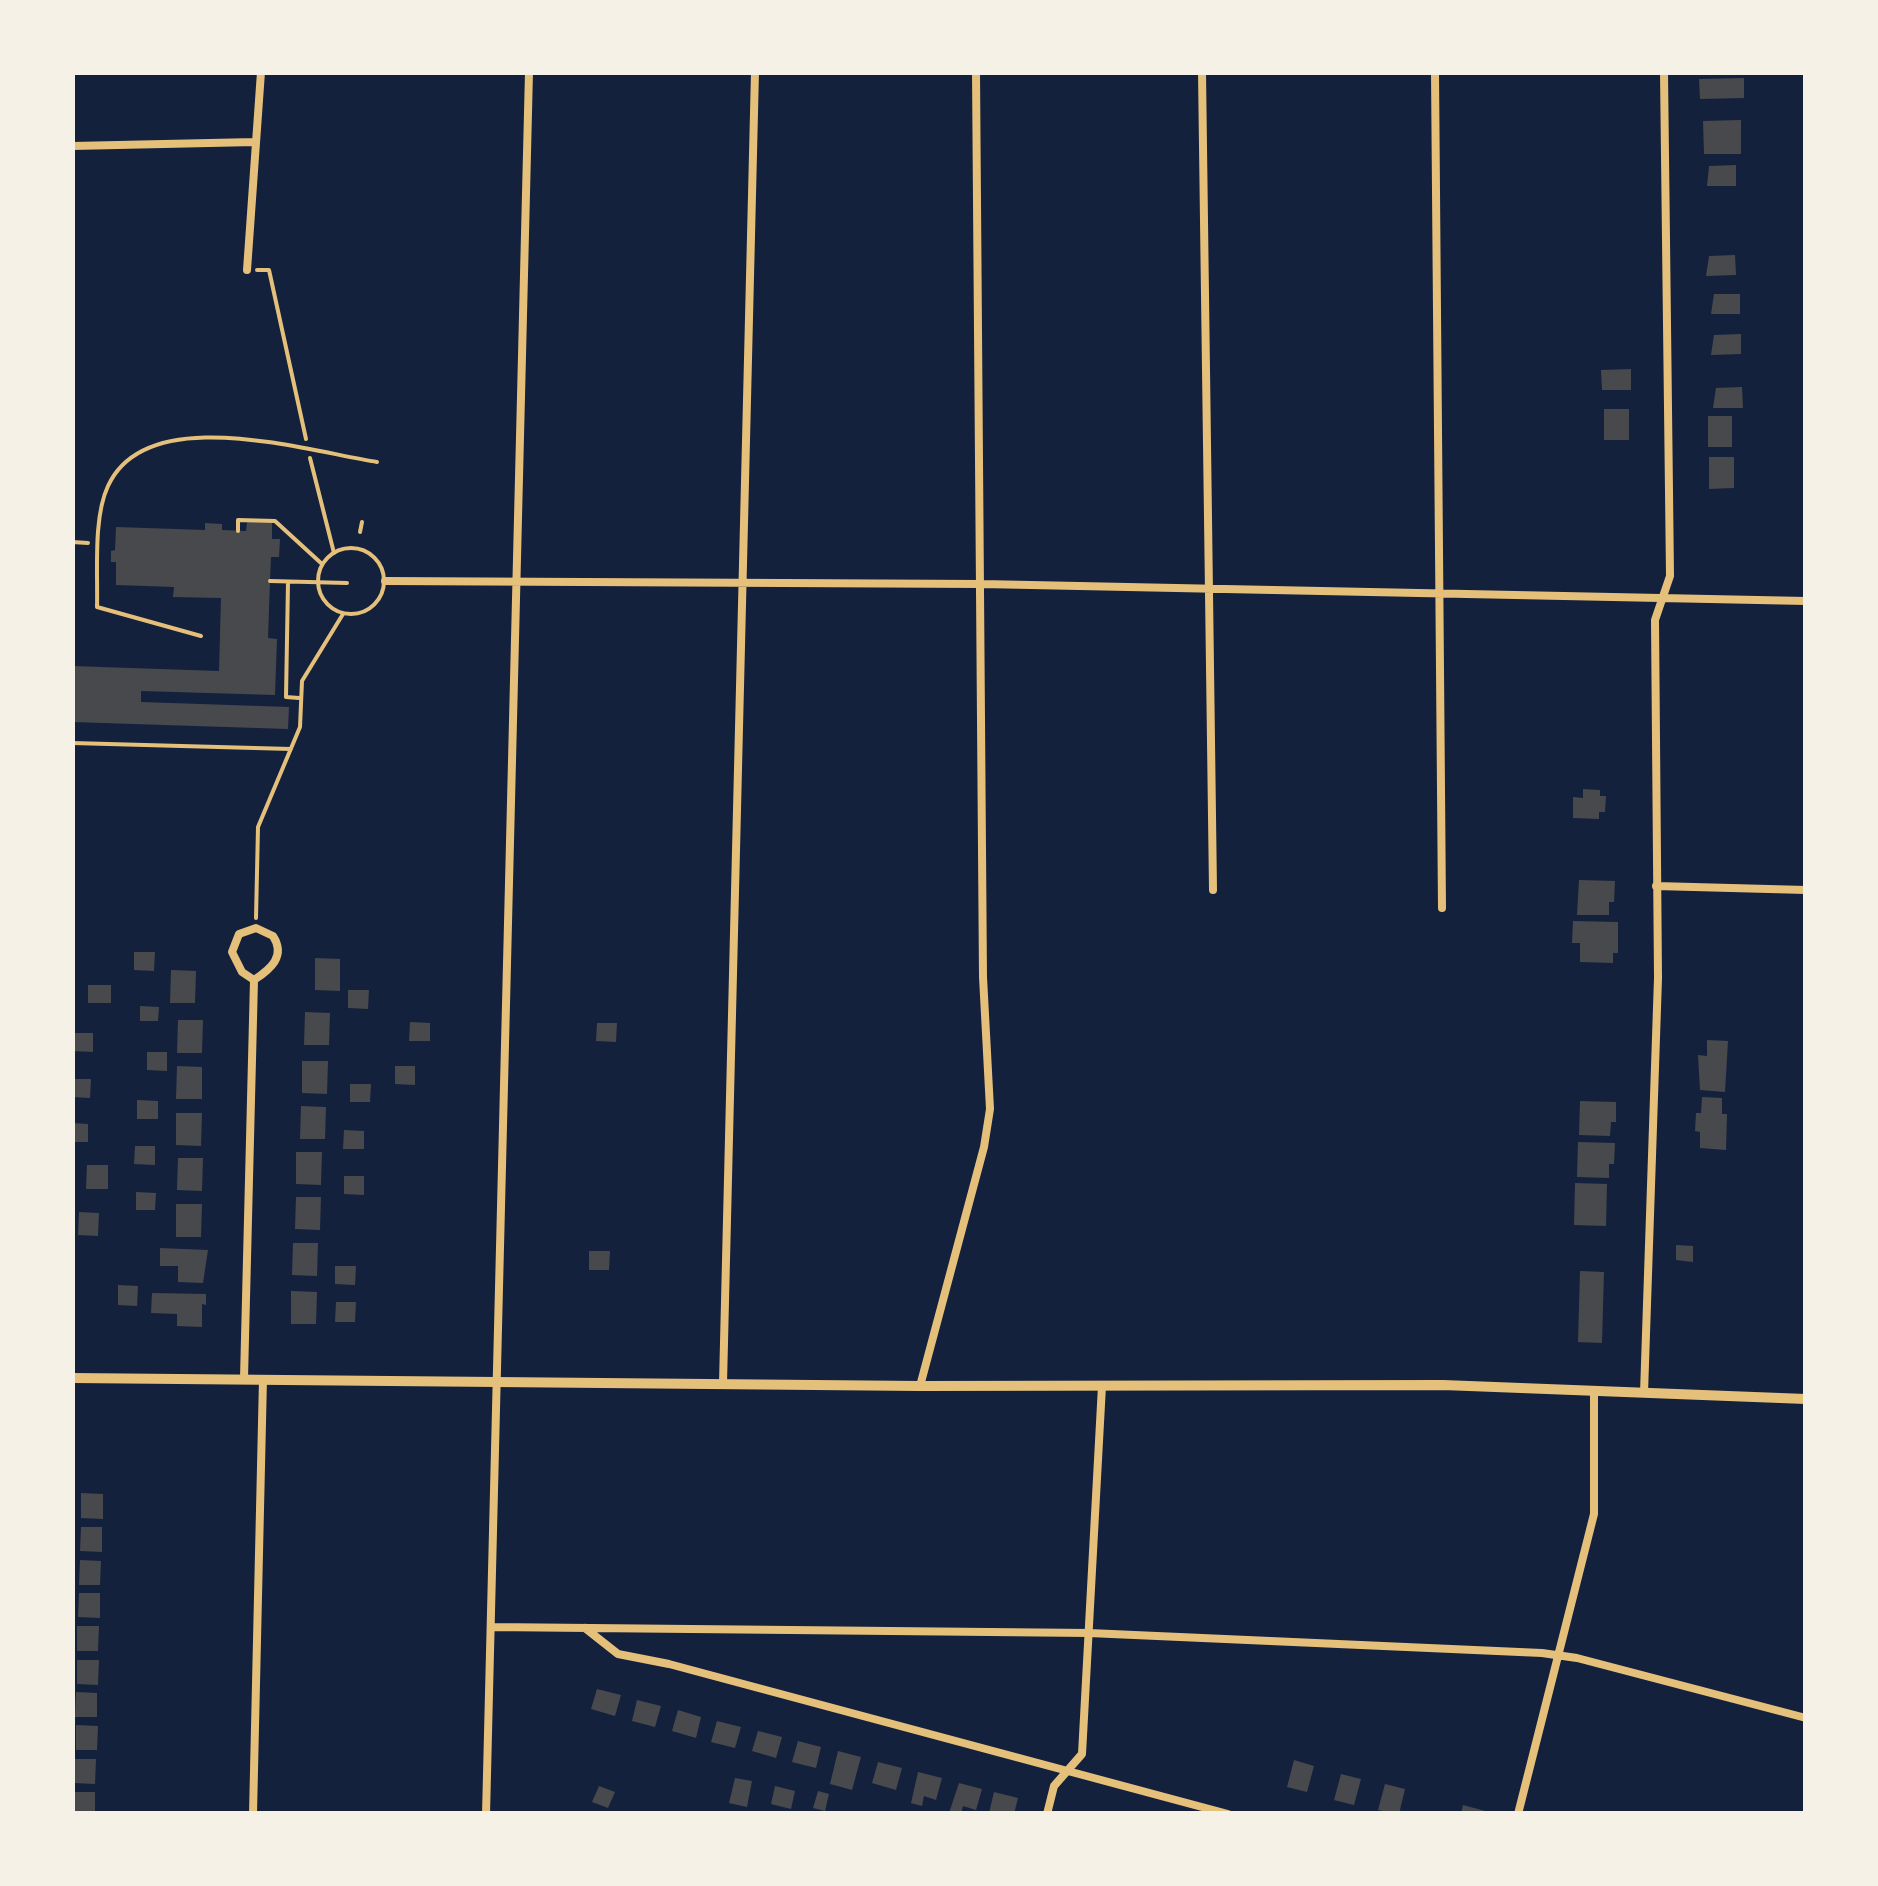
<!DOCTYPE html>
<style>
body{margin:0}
#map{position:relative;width:1878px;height:1886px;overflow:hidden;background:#14213d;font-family:"IBM Plex Serif",serif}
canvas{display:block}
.frame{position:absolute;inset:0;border:75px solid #f6f1e7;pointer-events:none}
</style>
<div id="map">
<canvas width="1878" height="1886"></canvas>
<div class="frame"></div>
</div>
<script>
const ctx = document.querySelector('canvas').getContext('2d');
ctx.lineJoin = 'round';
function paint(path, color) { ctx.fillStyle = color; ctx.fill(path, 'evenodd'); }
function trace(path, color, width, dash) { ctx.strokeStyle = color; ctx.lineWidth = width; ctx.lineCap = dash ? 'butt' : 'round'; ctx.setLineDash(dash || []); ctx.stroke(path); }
paint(new Path2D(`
 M1744 78V98L1700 99 1699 79Z
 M1741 120V154H1704L1703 121Z
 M1736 165V186H1707L1709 166Z
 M1735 255 1736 275 1706 276 1709 256Z
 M1714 294H1740V314H1711Z
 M1741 334V354L1711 355 1714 335Z
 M1631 369V390H1602L1601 370Z
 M1742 387 1743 408H1713L1716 388Z
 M1604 409H1629V440H1604Z
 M1708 416H1732V447H1708Z
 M1709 457H1734V488L1709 489Z
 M247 522H272V539H280L279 557H271L270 581 268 638 277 639 275 695 141 691V702L289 707 288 729 72 722V666L219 671 221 598 173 597 174 587 116 585V562H111V551L115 550 116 527 205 530V523L222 524V530L246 531Z
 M1583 789 1600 790V796H1606L1605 812H1599V819L1573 818V797L1583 798Z
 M1579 880 1615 881 1614 902H1609V915H1577Z
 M1573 921 1618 922V953H1613V963L1580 962V943H1572Z
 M134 952H155L154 971 134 970Z
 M315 958 340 959V991L315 990Z
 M171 970 196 971 195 1003H170Z
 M88 985H111V1003H88Z
 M348 990H369L368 1009 348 1008Z
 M140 1006 159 1007 158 1021H140Z
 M305 1012 330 1013 329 1045H304Z
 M178 1020H203L202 1053H177Z
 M410 1022 430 1023V1041H409Z
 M597 1023H617L616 1042 596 1041Z
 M72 1033H93V1052L72 1051Z
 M1707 1040 1728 1041 1725 1092 1700 1090 1698 1055 1707 1056Z
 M147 1052H167V1071L147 1070Z
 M302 1061H328L327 1094 302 1093Z
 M177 1066 202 1067V1099H176Z
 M395 1066H415V1085L395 1084Z
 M72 1079H91L90 1098 72 1097Z
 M350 1084H371L370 1102H350Z
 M1702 1097 1722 1098V1114H1727L1726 1150 1700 1148V1132L1695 1131 1696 1113H1701Z
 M137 1100 158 1101V1119H137Z
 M1580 1101 1616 1102V1122H1611L1610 1136 1579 1135Z
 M301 1106 326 1107 325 1139H300Z
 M176 1113H202L201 1146 176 1145Z
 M72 1123 88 1124V1142H72Z
 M344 1130 364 1131V1149H343Z
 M1578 1142 1615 1143 1614 1164H1609V1178L1577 1177Z
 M135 1146H155V1165L134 1164Z
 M296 1152H322L321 1185 296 1184Z
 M178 1158H203L202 1191 177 1190Z
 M87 1165H108V1189H86Z
 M344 1176H364V1195L344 1194Z
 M1575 1183 1607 1184 1606 1226 1574 1225Z
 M136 1192 156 1193 155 1210H136Z
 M296 1197H321L320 1230 295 1229Z
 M176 1204H202L201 1237H176Z
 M79 1212 99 1213 98 1236 78 1235Z
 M293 1243H318L317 1276 292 1275Z
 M1676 1245 1693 1246V1262L1676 1260Z
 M160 1248 208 1250 203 1283 178 1282V1266H160Z
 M589 1251H610L609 1270H589Z
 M335 1266H356L355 1285 335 1284Z
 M1580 1271 1604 1272 1602 1343 1578 1342Z
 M118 1285 138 1286 137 1306 118 1305Z
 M291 1291 317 1292 316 1324H291Z
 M152 1293 206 1294V1305L202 1304V1327L177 1326V1314L151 1313Z
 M336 1302H356L355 1322H335Z
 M81 1493 103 1494V1519L81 1518Z
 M81 1527H102V1552L80 1551Z
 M80 1560 101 1561 100 1585H79Z
 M79 1593H100V1618L78 1617Z
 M77 1626H99L98 1651H77Z
 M77 1660H99L98 1685 77 1684Z
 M597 1689 621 1695 615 1716 591 1709Z
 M76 1692 97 1693V1717H75Z
 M637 1700 661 1706 655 1727 632 1721Z
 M678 1710 701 1717 696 1738 672 1731Z
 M717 1721 741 1727 735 1748 711 1742Z
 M76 1725 98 1726 97 1750H76Z
 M758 1731 782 1737 776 1758 752 1751Z
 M798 1741 821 1747 816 1768 792 1762Z
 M838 1751 861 1757 852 1790 830 1784Z
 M75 1759H96L95 1784 74 1783Z
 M1294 1760 1314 1766 1307 1792 1287 1787Z
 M878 1762 902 1768 896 1790 872 1783Z
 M918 1772 942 1778 936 1800 924 1796 922 1806 911 1803Z
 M1341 1774 1361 1779 1354 1805 1334 1800Z
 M735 1778 752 1781 747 1807 729 1803Z
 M959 1783 982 1789 976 1810 963 1806 961 1814 949 1813Z
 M1385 1784 1405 1789 1399 1814 1378 1810Z
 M599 1786 615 1792 608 1808 592 1802Z
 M775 1786 795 1791 791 1809 771 1804Z
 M818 1791 829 1794 825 1811 813 1808Z
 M74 1792H95V1814H73Z
 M994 1792 1018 1798 1014 1814 989 1813Z
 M1463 1805 1489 1812V1814H1461Z`), '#48494c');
trace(new Path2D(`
 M257 270H269L306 439
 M310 458 334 553
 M238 531V520L275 521 322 564
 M72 542 88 543
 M270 581 347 583
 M288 582 286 697 299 698
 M72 743 291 749
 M256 918 258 827 300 727 302 681 343 614`), '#e5c07b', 4);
trace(new Path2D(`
 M360 532 362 522
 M318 581a33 33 0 1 1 66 0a33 33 0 1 1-66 0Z
 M201 636 97 607C98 572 93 518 108 486 147 401 306 451 377 462`), '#e5c07b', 4);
trace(new Path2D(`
 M1202 72 1213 890
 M1435 72 1442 908
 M72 146 255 142
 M247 270 261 72
 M385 581 982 584 1806 601
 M1656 886 1806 890
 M256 928 273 936C286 956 271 969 254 980L242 972 232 952 239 934Z
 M244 1378 254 980
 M723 1383 755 72
 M920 1386 984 1147 990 1109 983 977 976 72
 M1644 1393 1658 978 1655 620 1670 576 1664 72
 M491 1627 1089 1633 1542 1653 1577 1658 1806 1718
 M585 1628 618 1654 669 1664 1228 1814
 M253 1814 263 1379
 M486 1814 529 72
 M1047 1814 1054 1786 1082 1754 1102 1386
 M1518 1814 1594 1514V1391`), '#e5c07b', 8);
trace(new Path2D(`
 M72 1378 920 1386 1443 1385 1806 1399`), '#e5c07b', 10);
</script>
